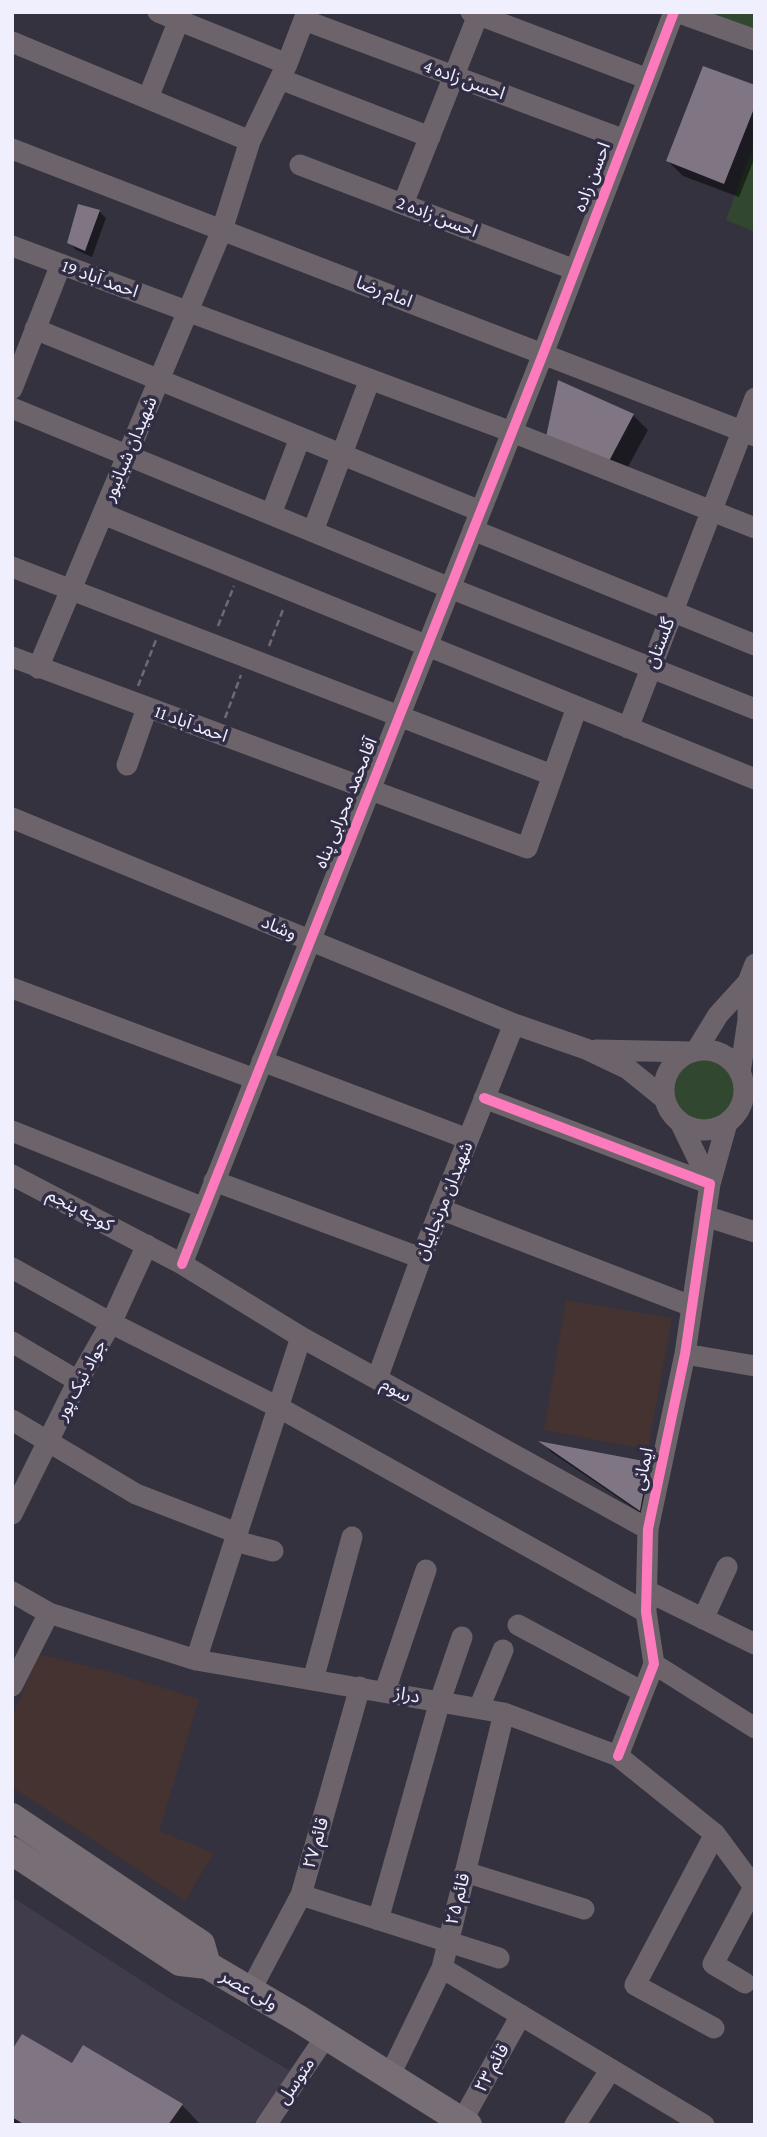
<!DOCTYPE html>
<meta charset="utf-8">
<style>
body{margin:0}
#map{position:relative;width:767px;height:2137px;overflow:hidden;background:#34323f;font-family:"Crimson Pro",serif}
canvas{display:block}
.frame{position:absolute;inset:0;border:14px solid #f0effe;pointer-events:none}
</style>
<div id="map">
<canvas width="767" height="2137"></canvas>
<div class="frame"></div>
</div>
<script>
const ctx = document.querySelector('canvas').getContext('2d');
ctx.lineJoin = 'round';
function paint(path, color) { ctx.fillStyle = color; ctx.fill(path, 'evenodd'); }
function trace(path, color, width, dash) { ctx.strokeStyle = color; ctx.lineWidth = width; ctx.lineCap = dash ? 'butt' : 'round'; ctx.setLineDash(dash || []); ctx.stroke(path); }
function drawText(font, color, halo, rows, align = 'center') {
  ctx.font = font + ' "Crimson Pro","Noto Sans Arabic",serif'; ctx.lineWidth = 7; ctx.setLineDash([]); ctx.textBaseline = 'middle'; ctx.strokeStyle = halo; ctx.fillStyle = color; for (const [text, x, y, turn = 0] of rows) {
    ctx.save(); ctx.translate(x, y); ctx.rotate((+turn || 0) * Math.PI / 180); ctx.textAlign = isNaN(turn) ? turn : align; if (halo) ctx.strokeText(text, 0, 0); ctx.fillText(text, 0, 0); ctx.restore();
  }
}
paint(new Path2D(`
 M566 1300 672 1318 648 1450 544 1430Z
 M39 1654 111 1672 199 1699 159 1831 214 1853 185 1901 12 1787V1717Z`), '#443330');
paint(new Path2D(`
 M12 1897 167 1997 290 2071 253 2125H12Z`), '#413c4c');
paint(new Path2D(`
 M704 12H755V33Z
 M755 141V232L726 220Z
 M696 1051C708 1060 724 1058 733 1071 739 1081 741 1093 737 1103 721 1149 650 1118 673 1075 678 1065 688 1058 696 1051Z`), '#31472f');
paint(new Path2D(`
 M755 87V157L739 197 683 176 668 161Z
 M99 211 106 218 92 257 76 250 69 242Z
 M633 415 648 430 623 476 563 452Z
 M544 1444 648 1464 659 1475 651 1520 551 1452Z
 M12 2054 73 2066 182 2105 201 2125H13Z`), '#0007');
paint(new Path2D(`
 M703 66 755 85V106L724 184 666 161Z
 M78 204 100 210 85 251 67 243Z
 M558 380 634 414 608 463 546 437Z
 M538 1441 649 1462 640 1511Z
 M22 2034 72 2063 83 2045 183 2104 168 2125H25L12 2117V2050Z`), '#7f7583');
trace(new Path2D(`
 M218 626 234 586
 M269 646 284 607
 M138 686 156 640
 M225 718 241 675`), '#6f6a70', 2.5, [7, 3.5]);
trace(new Path2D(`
 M158 12 287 64
 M471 12 648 79
 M677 12 755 40
 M304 20 625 140
 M12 42 250 141
 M280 79 430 137
 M148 98 182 12
 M12 149 755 436
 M300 165 575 270
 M403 204 478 15
 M12 246 512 432 755 528
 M35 329 480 511
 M12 389 61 264
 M12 408 450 588 755 709
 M103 514 755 779
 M271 514 300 438
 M473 530 755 645
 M313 531 370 379
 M12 567 552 775
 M12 657 527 848 577 707
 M38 668 222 230 250 141 287 64 307 12
 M628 728 755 398
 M127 765 147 708
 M12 818 514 1024 586 1049 628 1069 665 1099
 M12 988 255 1079
 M596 1050 692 1052
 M664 1090a40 40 0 1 1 80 0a40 40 0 1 1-80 0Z
 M696 1051 718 1015 748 982
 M262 1061 468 1139
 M740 1073 748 1020V982L755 964
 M484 1098 710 1184 685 1354 648 1529 646 1612 654 1664 618 1756
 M680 1122 710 1184 727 1123
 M12 1131 204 1208
 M12 1175 182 1264 301 1337 648 1529
 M214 1181 421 1258
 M440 1209 691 1306
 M705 1216 755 1232
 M182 1264 543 354 674 12
 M12 1268 111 1323 278 1407 646 1612
 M12 1342 78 1381
 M685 1354 755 1366
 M377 1379 421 1258 514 1024
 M12 1420 136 1494 237 1533
 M12 1514 78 1381 111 1323 147 1245
 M235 1541 273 1551
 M647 1591 755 1644
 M12 1592 49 1613 196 1660 504 1713 618 1756 715 1834 755 1888
 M703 1619 727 1567
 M518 1625 643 1692
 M196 1660 301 1337
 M654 1664 755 1728
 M313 1680 352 1537
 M12 1686 49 1613
 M385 1691 426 1570
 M479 1708 503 1650
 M465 1872 584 1909
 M301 1895 499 1958
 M378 1920 440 1701 462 1637
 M442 1968 704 2125
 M745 1983 713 1964 754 1887
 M250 1991 301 1895 360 1687
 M714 2028 635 1985 715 1834
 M389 2077 442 1968 504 1713
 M462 2121 521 2015
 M266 2125 326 2036
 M575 2125 611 2069`), '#6c646a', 21);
trace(new Path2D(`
 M12 1817 201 1944 207 1965 299 2019 468 2125
 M12 1851 180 1962 207 1965`), '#786e75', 28);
trace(new Path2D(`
 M484 1098 710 1184 685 1354 648 1529 646 1612 654 1664 618 1756
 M182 1264 543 354 674 12`), '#fd7abc', 10);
drawText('18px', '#f0effe', '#302d44', [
 ["احسن زاده 4",464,80,20],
 ["احسن زاده",592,177,-69],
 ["احسن زاده 2",437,217,21],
 ["احمد آباد 19",100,279,20],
 ["امام رضا",384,292,21],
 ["شهیدان شبانپور",130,449,-67],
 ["گلستان",660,643,-69],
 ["احمد آباد 11",191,724,20],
 ["آقامحمد محرابی پناه",346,803,-68],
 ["وشاد",279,928,22],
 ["شهیدان مرنجابیان",444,1201,-68],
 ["کوچه پنجم",80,1210,28],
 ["جواد نیک پور",81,1380,-62],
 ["سوم",396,1390,29],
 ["ایمانی",643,1469,-78],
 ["دراز",407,1695,10],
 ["قائم ۲۷",316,1843,-74],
 ["قائم ۲۵",458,1899,-76],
 ["ولی عصر",249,1990,30],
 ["قائم ۲۳",492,2068,-61],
 ["متوسل",296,2081,-56]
]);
</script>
